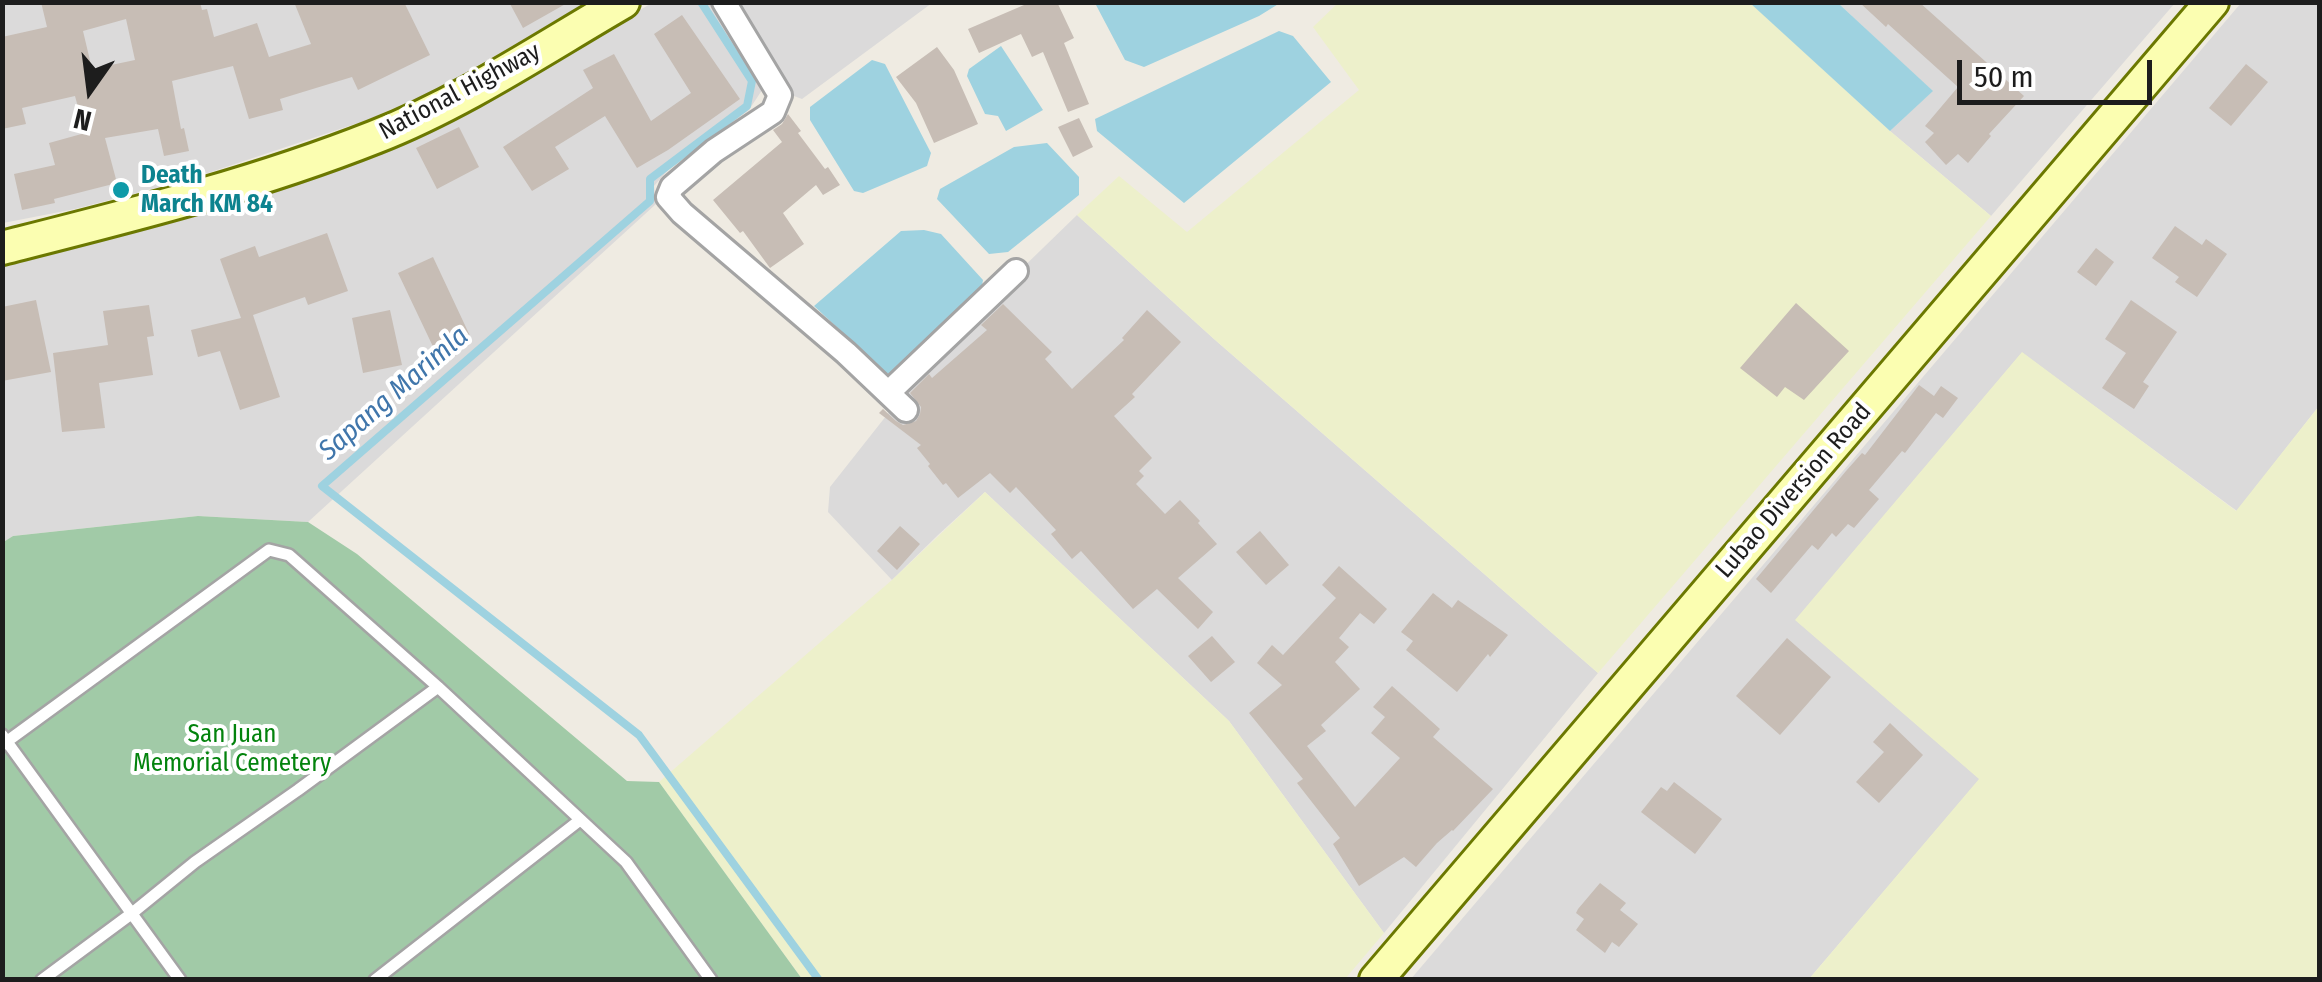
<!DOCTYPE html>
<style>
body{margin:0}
#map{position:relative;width:2322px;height:982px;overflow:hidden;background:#efebe2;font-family:"Fira Sans Condensed",sans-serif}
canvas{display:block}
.frame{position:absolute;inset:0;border:5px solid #1d1d1d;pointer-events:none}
.north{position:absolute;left:40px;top:40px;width:100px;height:100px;-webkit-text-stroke:8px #fff;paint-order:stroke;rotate:194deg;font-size:28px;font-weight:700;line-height:40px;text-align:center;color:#1d1d1d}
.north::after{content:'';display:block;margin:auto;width:35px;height:45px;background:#1d1d1d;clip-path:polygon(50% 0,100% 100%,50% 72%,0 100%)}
.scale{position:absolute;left:1957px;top:60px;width:195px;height:45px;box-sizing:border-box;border:5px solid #1d1d1d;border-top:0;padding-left:12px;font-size:30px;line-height:35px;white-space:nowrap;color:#1d1d1d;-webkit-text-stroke:8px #fff;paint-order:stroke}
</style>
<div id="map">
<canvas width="2322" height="982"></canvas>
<div class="frame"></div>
<div class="north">N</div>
<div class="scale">50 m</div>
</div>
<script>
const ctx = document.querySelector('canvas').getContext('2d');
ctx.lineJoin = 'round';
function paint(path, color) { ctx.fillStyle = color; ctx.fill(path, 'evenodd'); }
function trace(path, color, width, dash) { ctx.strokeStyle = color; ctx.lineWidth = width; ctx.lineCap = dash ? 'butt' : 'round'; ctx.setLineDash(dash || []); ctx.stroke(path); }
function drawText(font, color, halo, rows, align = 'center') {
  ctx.font = font + ' "Fira Sans Condensed",sans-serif'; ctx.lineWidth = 8; ctx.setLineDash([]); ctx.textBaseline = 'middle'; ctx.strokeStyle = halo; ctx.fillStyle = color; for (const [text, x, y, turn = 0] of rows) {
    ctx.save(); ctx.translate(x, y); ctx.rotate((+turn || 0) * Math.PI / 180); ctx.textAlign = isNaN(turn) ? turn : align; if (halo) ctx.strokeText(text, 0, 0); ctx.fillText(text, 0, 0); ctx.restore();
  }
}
paint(new Path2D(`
 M3 3H588L431 92 367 120 190 179 75 209 3 223Z
 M652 3H714L764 87 749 110 670 168 654 186 656 204 308 522 198 516 13 536 3 543 2 265 195 217 388 151 444 124Z
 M731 3H932L802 99 786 93Z
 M1838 3H2175L1991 216 1890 131 1932 91Z
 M2241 3H2319V406L2237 511 2022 353 1796 620 1980 779 1809 979 1410 980Z
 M1077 215 1214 339 1598 673 1384 933 1229 721 985 492 938 535 892 580 828 512 830 487 890 411 907 380Z`), '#dbdada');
paint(new Path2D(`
 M1750 2 1890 131 1991 216 1598 673 1214 339 1077 215 1119 176 1187 232 1359 90 1313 27 1338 3Z
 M2022 352 2236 511 2319 406V979H1809L1979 779 1795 620Z
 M985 492 1229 721 1384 933 1345 979H802L659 782 892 580Z`), '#edf0cb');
paint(new Path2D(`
 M198 516 308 522 357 554 627 781 659 782 802 979H3L2 543 13 536Z`), '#a1caa7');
paint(new Path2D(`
 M1099 2H1280V3L1259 16 1144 67 1125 60 1096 5Z
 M1750 3H1838L1933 91 1890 131Z
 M1279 31 1293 36 1331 82 1184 203 1097 131 1095 119Z
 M1001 46 1043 110 1006 131 998 116 985 114 967 76 969 69Z
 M872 60 885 64 931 153 927 166 863 193 854 191 810 120V107Z
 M1047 143 1079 177V195L1008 252 989 254 937 199 940 189 1014 147Z
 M924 230 941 234 983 280 981 291 895 374 886 373 814 306 901 231Z`), '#9ed2e0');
trace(new Path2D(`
 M701 2 752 81 747 106 650 179V201L322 486 639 735 819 980`), '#9ed2e0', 8);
paint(new Path2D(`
 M41 2H200L202 10 207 9 214 37 257 23 269 57 311 44 294 2H404L430 55 358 90 352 77 280 99 283 110 249 119 233 66 172 81 181 129 184 128 189 151 164 156 158 129 105 138 117 183 54 199 55 203 22 210 14 174 55 165 49 143 85 133 75 96 22 108 26 124 2 129V37L47 27ZM126 19 135 60 92 69 83 31Z
 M509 2H569L523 28Z
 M1031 2H1057L1074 38 1064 43 1089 104 1068 112 1043 52 1032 57 1021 34 979 53 968 29Z
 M1859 2H1919L2024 96 1989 134 1991 136 1968 163 1958 154 1946 165 1925 142 1934 133 1925 126 1958 87 1888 24 1886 27Z
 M682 15 740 99 668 150 637 168 605 116 555 147 569 169 532 191 503 147 593 88 583 70 614 54 651 121 691 93 654 34Z
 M937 47 954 70 978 124 934 143 916 103 896 77Z
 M2246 64 2268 82 2231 126 2209 108Z
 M788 114 801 131 798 133 825 169 828 167 840 185 823 195 816 185 783 213 804 244 770 268 743 231 740 233 713 200 782 142 773 130 782 124Z
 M1079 118 1093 147 1073 157 1058 127Z
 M459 127 479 167 437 189 416 148Z
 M2175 226 2202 245 2206 239 2227 254 2197 297 2175 282 2179 277 2152 258Z
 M327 233 348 291 308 305 305 297 253 315 280 397 240 410 220 351 198 357 191 330 241 318 220 259 255 246 259 257Z
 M2096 248 2114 262 2096 286 2077 272Z
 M433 257 471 338 437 355 398 273Z
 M36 300 51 372 2 381V307Z
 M2131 300 2177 332 2143 382 2149 386 2134 409 2102 388 2126 353 2105 339Z
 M1796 303 1849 351 1804 400 1785 387 1777 397 1740 368Z
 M1003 304 1052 352 1045 359 1072 389 1124 340 1122 338 1147 310 1181 342 1132 394 1135 397 1114 416 1152 458 1139 471 1144 476 1136 484 1165 514 1180 500 1200 521 1198 523 1217 544 1178 578 1213 612 1198 629 1157 589 1133 609 1081 551 1072 559 1051 534 1056 530 1016 487 1010 493 990 473 958 498 946 483 943 485 928 466 930 464 917 448 921 445 879 413 883 409 896 421 903 425 916 421 920 414 921 407 910 393 929 374 932 378 987 330 981 325Z
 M149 305 154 336 147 337 153 375 99 383 105 428 62 432 53 353 108 345 103 311Z
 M390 310 402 365 363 373 352 318Z
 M1919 385 1934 396 1941 386 1958 398 1943 418 1936 413 1905 453 1902 451 1869 490 1879 499 1854 528 1848 524 1836 537 1832 533 1818 550 1812 545 1771 593 1756 579 1846 471 1862 453 1865 455Z
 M900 526 920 544 897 570 877 551Z
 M1260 531 1289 565 1266 585 1236 552Z
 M1339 566 1387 609 1374 624 1360 613 1339 638 1349 647 1335 662 1360 689 1321 725 1326 731 1307 746 1355 807 1400 758 1371 733 1385 717 1373 707 1392 686 1440 729 1433 737 1493 789 1453 831 1452 830 1437 843 1416 867 1404 857 1359 886 1333 844 1340 838 1297 783 1303 779 1249 713 1282 685 1257 663 1272 645 1283 655 1336 598 1322 585Z
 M1433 593 1452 608 1458 600 1508 635 1490 657 1488 654 1457 692 1406 650 1413 641 1401 632Z
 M1212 636 1235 662 1211 682 1188 656Z
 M1787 638 1831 677 1780 735 1736 696Z
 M1890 723 1923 755 1879 803 1856 782 1884 752 1873 742Z
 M1674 782 1722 819 1695 854 1641 812 1661 787 1667 791Z
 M1600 883 1626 903 1620 910 1638 924 1619 947 1612 942 1605 953 1576 930 1584 919 1576 913 1578 909Z`), '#c7bdb5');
const lane = new Path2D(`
 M2 735 180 980
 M2 745 269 550 289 555 438 687 626 862 711 980
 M42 980 131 914 195 862 298 790 438 687
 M375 980 580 820`);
const street = new Path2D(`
 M724 2 780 95 773 112 714 151 672 187 668 197 682 213 846 353 906 410
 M888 393 1016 271`);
const secondary = new Path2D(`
 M2 248C128 216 254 185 375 137 462 103 542 49 623 2
 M1376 980 2212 2`);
trace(lane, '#a4a4a4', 16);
trace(street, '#a4a4a4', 28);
trace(secondary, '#6b7800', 38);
trace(lane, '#fff', 11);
trace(street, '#fff', 22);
trace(secondary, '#fbfeb1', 32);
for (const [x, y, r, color] of [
 [121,190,10,"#0f9aa8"]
]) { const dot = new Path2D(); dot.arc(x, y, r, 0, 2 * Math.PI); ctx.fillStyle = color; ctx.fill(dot); trace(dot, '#fff', 4); }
drawText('25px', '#1d1d1d', '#fff', [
 ["National Highway",460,92,-28],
 ["Lubao Diversion Road",1794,491,-49]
]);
drawText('bold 25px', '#0d838f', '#fff', [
 ["Death",141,176],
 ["March KM 84",141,205]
], 'left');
drawText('25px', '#03830d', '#fff', [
 ["San Juan",232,735],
 ["Memorial Cemetery",232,764]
]);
drawText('italic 28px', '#4076ab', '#fff', [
 ["Sapang Marimla",394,394,-41]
]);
</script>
